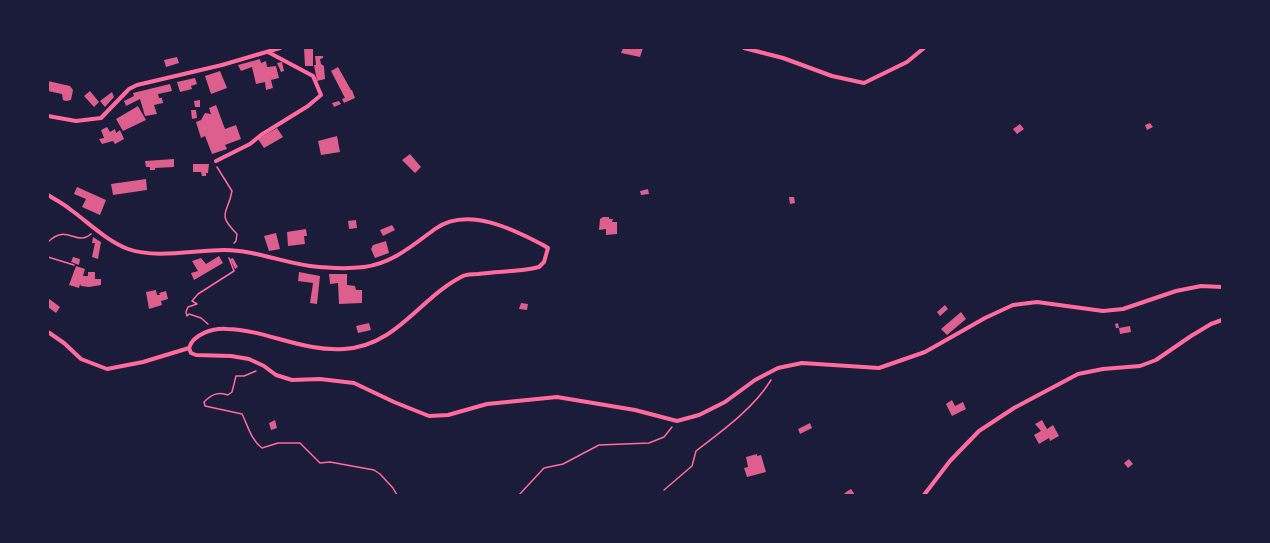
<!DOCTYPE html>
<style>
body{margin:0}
#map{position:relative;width:1270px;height:543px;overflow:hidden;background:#1b1b3a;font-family:Cabin,sans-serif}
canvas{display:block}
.frame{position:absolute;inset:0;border:49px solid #1b1b3a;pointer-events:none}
</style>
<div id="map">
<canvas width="1270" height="543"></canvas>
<div class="frame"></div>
</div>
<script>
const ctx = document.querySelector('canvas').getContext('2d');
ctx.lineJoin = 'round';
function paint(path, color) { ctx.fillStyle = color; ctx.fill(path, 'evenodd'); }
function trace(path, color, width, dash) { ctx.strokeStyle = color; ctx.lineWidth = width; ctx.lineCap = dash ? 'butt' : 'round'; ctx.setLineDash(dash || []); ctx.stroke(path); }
paint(new Path2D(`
 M304 48H313V66H305Z
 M623 48H643L640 57 621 53Z
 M315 56H323V58L320 59 321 64 324 66 325 79 317 81 314 65H316Z
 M177 57 179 63 166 67 164 60Z
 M260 59 261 63 266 61 267 67 276 66 279 78 271 80 273 88 266 90 265 82 256 84 252 67 241 71 238 65Z
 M282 62 284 71 281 72 277 63Z
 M338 67 351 90H352L355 98 344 103 342 99 345 98 331 71Z
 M220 71 227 88 211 94 205 76Z
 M195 78 197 84 191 86 192 89 180 92 177 82Z
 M48 81 70 86 73 90 71 100 66 101 63 100 62 94 48 91Z
 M170 84 172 91 158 94 159 98H162L163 103 154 105 157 114 145 116 140 99 126 106 124 101 134 96 133 93Z
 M90 91 99 102 94 107 84 96Z
 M112 92 114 97 105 107 100 101Z
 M200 100V107H195L194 101Z
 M339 101 341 104 334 107 332 103Z
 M216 105 225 129 236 125 241 139 225 145 227 149 212 154 205 136 201 138 196 122 201 120 205 113 211 114 209 108Z
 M138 106 146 120 123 131 116 119Z
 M191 110H196L197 118 192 119Z
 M1150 123 1153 127 1147 130 1145 125Z
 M1020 124 1024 129 1017 134 1013 129Z
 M107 127 110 132 115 129 116 133 120 130 124 139 115 144 113 141 102 144 99 139 104 138 101 130Z
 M277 128 283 137 264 148 258 139Z
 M337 136 340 152 321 155 318 141Z
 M410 154 421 167 415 173 402 160Z
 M174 159V167L155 168V170H150V167H146L145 161Z
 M193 164H209L208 173H206V176H202L201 172H193Z
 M146 179 147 190 113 195 111 184Z
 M77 187 106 200 100 215 82 207 86 199 74 194Z
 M648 189 649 194 641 195 640 191Z
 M789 197H794L795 203 790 204Z
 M603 217H609V219H613L612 222H617V234L606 235V229L599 230 600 219Z
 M356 220 357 228 349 229 348 221Z
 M392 225 395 230 383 236 380 230Z
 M306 229 307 236H304L305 244 288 246 287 232Z
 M276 233 280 249 269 251 264 236Z
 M93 237 101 242 98 259 92 257 95 243H92Z
 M386 241 389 253 375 258 371 249 373 245Z
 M219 256 223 263 194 280 191 273 198 271 192 261 201 258 206 264Z
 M73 257 80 259 79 265 71 262Z
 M233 258 238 267 235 269 230 259Z
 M76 266 85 269 83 276H88V272H95V279H101V285L89 287 81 286 80 284 79 288 69 285Z
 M299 272 320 276 317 304 310 303 313 283 298 281Z
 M329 274H347V285L355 286 356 290H362V303L339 304 338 283 330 284Z
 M156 290 157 295H160L159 293 166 291 168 299 161 301 162 305 149 309 146 292Z
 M48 298 60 307 56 313 48 307Z
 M521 303 528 304 527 310 519 309Z
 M945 305 948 309 940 316 937 312Z
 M961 312 966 319 947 335 941 329Z
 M369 323 371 330 358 333 356 326Z
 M1118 323 1119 328 1130 326 1131 332 1120 334 1119 328H1116L1115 324Z
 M952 400 955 406 963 402 966 409 952 416 946 404Z
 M275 420 277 428 271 430 269 423Z
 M1042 420 1047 429 1053 425 1059 436 1050 441 1049 438 1039 444 1034 435 1041 431 1035 424Z
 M810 423 812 428 800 434 798 429Z
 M757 454V456L761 455 766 472 747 477 744 468 748 467 746 457Z
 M1129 459 1133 464 1128 468 1124 463Z
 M851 489 855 495H843L846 492Z`), '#dd5f8e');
trace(new Path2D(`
 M217 167 232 191C228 214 216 213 237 234L236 241 234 243
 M48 242C67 223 76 247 91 234
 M48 257 74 265
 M208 324 201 318 189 314 187 316 186 312 188 307 197 304 192 301 198 294 234 271 229 258
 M256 371 244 376H236L232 392 228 395C218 391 211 395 204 402L205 406 242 414C248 426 251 440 262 448L278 443H300L320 463 330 462 374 470 380 474 393 488 397 495
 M664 490 692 466 696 451C722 431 754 408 771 380
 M519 495 544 468 563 464 599 445 649 443 664 437 672 427`), '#ff6b9d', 1.5);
trace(new Path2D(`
 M744 48 783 58 832 76 864 83 907 62 924 48
 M48 116 76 121 101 118 129 89 137 85 222 65 280 48
 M216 161 250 144 261 135 308 106 321 95 313 76 268 52
 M48 195C56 200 64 204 71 210 89 223 107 241 128 249 156 259 195 250 224 250 254 250 281 262 310 266 327 268 347 269 364 267 393 263 413 245 435 229 467 206 513 229 543 245L548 248 544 262 539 267C520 272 498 271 478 274 473 274 468 274 463 276 419 298 397 346 344 349 303 352 266 330 227 329 213 328 193 334 189 348L191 353 196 355 231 356 249 359 264 366 276 375 292 380 320 379 354 383 394 402 429 416 448 415 487 404 557 397 635 410 677 421 699 415 725 402 755 380 778 368 802 363 879 368 925 352 985 318 1013 305 1037 302 1103 311 1123 309 1176 291 1201 286 1222 287
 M48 332 64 343 81 359 107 369 143 362 189 348
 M924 495 950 461 979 431 1014 408 1078 374 1103 369 1140 366 1156 360 1191 336 1211 324 1222 320`), '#ff6b9d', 4);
</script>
